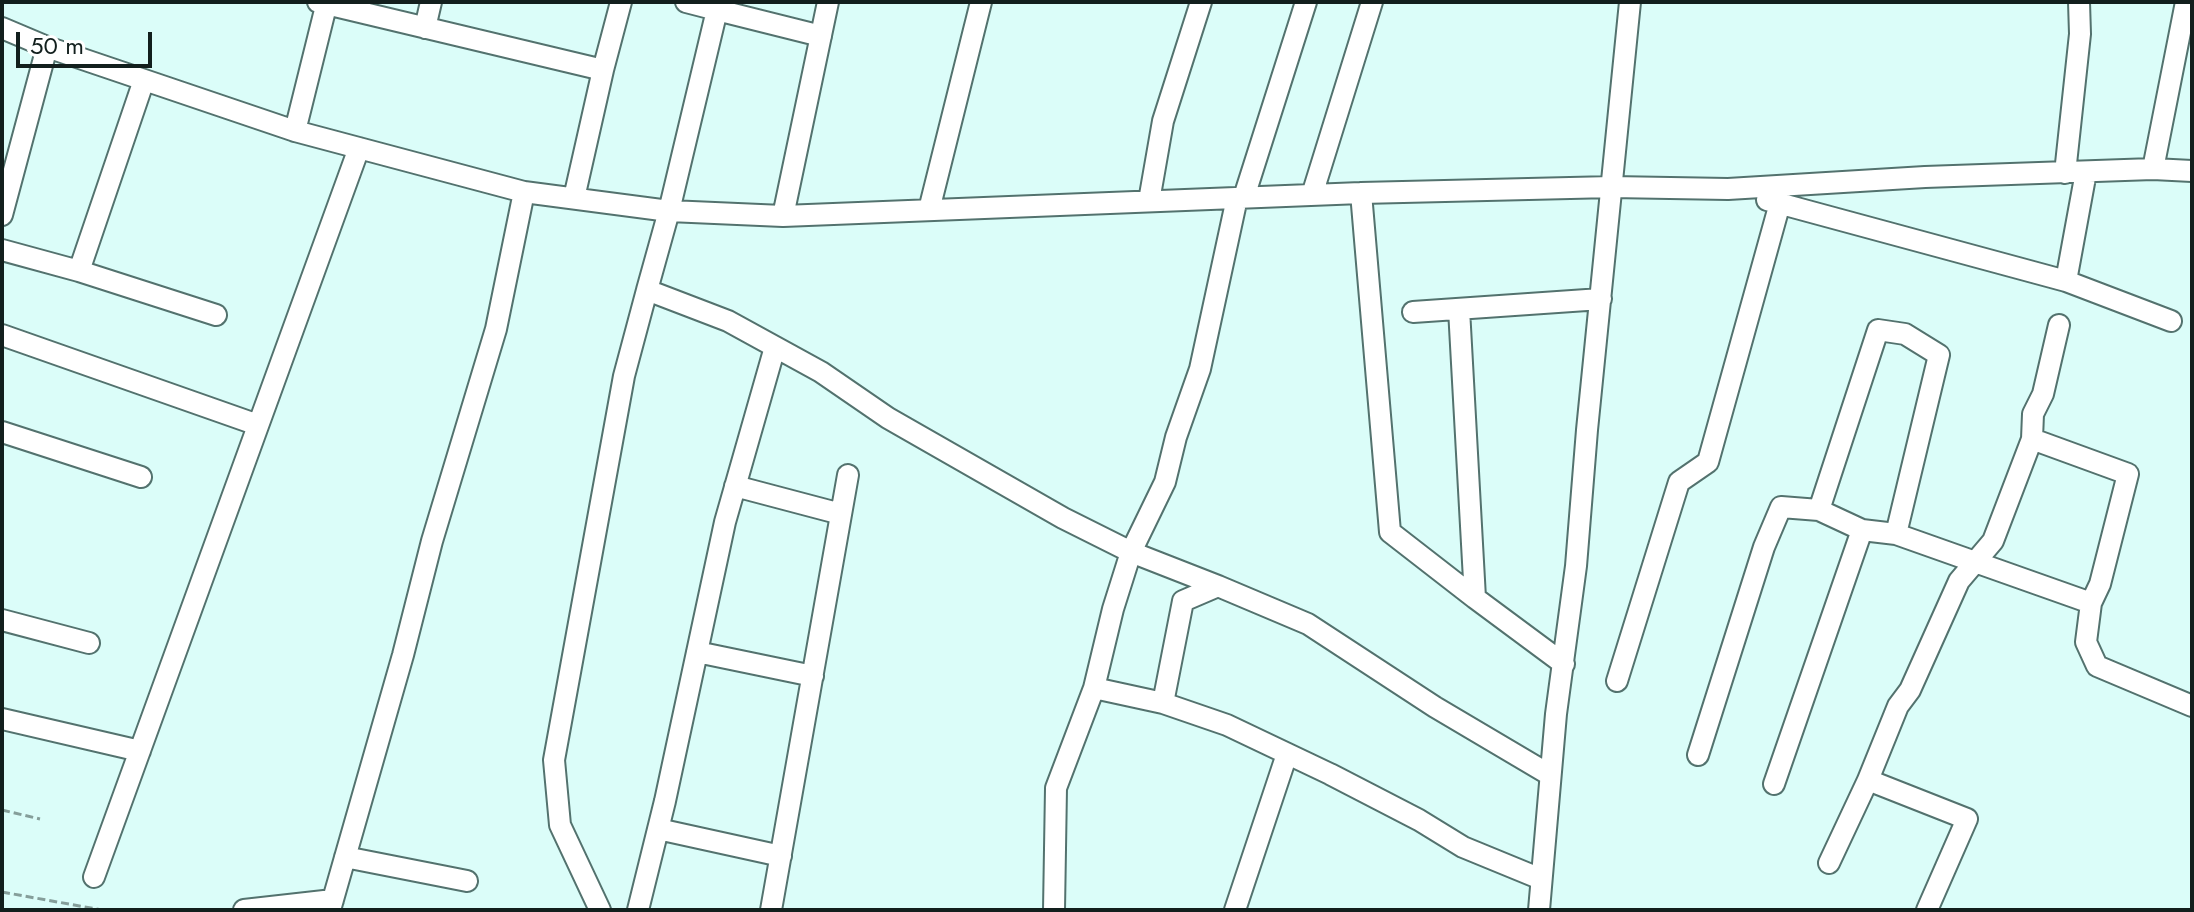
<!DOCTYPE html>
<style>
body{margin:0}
#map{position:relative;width:2194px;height:912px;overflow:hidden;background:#dbfdf9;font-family:Jost,sans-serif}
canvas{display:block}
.frame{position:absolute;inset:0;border:4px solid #121f1d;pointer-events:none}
.scale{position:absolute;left:16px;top:32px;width:136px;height:36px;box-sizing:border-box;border:4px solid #121f1d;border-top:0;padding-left:10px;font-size:24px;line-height:28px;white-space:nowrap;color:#121f1d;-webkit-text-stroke:6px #fff;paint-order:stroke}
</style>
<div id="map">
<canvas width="2194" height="912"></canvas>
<div class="frame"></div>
<div class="scale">50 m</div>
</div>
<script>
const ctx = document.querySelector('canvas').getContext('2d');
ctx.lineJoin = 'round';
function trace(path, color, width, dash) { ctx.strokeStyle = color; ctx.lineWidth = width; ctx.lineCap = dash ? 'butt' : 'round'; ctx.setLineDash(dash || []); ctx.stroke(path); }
const minor = new Path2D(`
 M318 2 603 70 621 2
 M686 2 717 10 719 2
 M2 28 47 47 295 131 524 192 669 211 783 216 1361 193 1612 187 1728 189 1925 177 2153 169 2192 171
 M425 28 431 2
 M821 36 717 10 669 211 647 290 728 321 821 372 888 418 1063 518 1131 552 1113 609 1094 688 1163 703 1183 601 1218 586 1308 624 1435 707 1550 775
 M144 80 79 271 216 315
 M295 131 327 2
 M2153 169 2186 2
 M2065 173 2080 34 2079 2
 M1361 193 1390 532 1475 598
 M1312 195 1372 2
 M1244 197 1306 2
 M574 198 603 70
 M1767 200 2066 281 2171 321
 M1149 201 1163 121 1201 2
 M929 210 981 2
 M2 215 47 47
 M783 216 828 2
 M2 250 79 271
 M2066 281 2086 172
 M1459 309 1475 598 1564 664
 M1413 312 1601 299
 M2 335 258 425
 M2 432 141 477
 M2032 439 2128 474 2100 584 2091 603 2086 642 2097 666 2192 706
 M735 486 841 514
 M1819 510 1878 330 1905 334 1939 355 1896 534
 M1218 586 1131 552 1165 482 1176 437 1200 369 1237 198
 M2 620 89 643
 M697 652 813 676
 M1617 681 1679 482 1708 462 1780 203
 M1163 703 1227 725 1330 774 1419 820 1463 847 1541 879
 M2 719 140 751
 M1698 755 1764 547 1781 507 1819 510 1862 530 1896 534 2091 603
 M1868 780 1967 819 1927 910
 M1774 784 1862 530
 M658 829 781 856
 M345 857 467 881
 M1829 863 1868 780 1898 706 1910 690 1959 581 1993 541 2032 439 2033 414 2043 394 2059 325
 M94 877 359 148
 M244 910 333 900
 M330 910 403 655 432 541 496 329 524 192
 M600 910 560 825 554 760 624 376 647 290
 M638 910 665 801 725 522 775 347
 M771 910 848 475
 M1054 910 1056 788 1094 688
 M1235 910 1287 754
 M1539 910 1556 714 1576 566 1587 430 1630 2`);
trace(minor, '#53726e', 24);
trace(new Path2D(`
 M2 810 40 819
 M2 892 102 910`), '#859e9a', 3, [8, 4]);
trace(minor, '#fff', 20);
</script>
